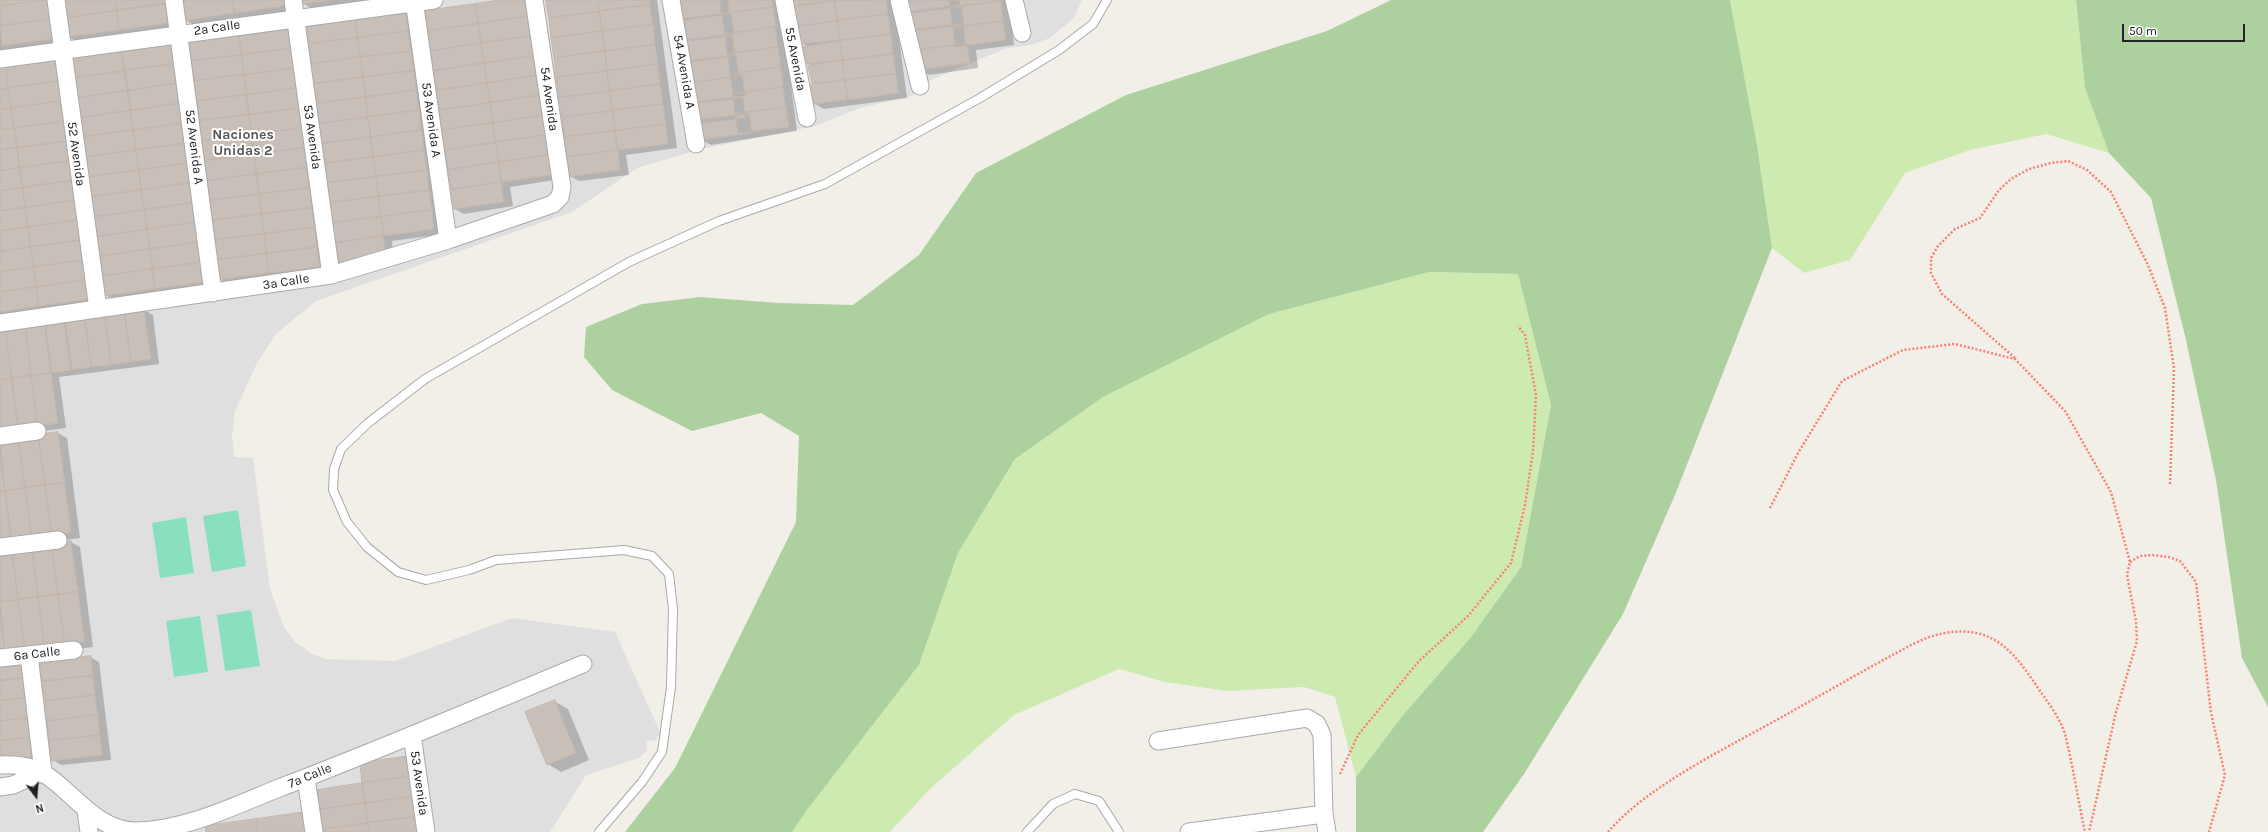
<!DOCTYPE html>
<style>
body{margin:0}
#map{position:relative;width:2268px;height:832px;overflow:hidden;background:#f2efe9;font-family:Karla,sans-serif}
canvas{display:block}
.north{position:absolute;left:16px;top:776px;width:40px;height:40px;-webkit-text-stroke:3px #fff;paint-order:stroke;rotate:164deg;font-size:11px;font-weight:700;line-height:16px;text-align:center;color:#222}
.north::after{content:'';display:block;margin:auto;width:14px;height:18px;background:#222;clip-path:polygon(50% 0,100% 100%,50% 72%,0 100%)}
.scale{position:absolute;left:2122px;top:24px;width:123px;height:18px;box-sizing:border-box;border:2px solid #222;border-top:0;padding-left:5px;font-size:12px;line-height:14px;white-space:nowrap;color:#222;-webkit-text-stroke:3px #fff;paint-order:stroke}
</style>
<div id="map">
<canvas width="2268" height="832"></canvas>
<div class="north">N</div>
<div class="scale">50 m</div>
</div>
<script>
const ctx = document.querySelector('canvas').getContext('2d');
ctx.lineJoin = 'round';
function paint(path, color) { ctx.fillStyle = color; ctx.fill(path, 'evenodd'); }
function trace(path, color, width, dash) { ctx.strokeStyle = color; ctx.lineWidth = width; ctx.lineCap = dash ? 'butt' : 'round'; ctx.setLineDash(dash || []); ctx.stroke(path); }
function drawText(font, color, halo, rows, align = 'center') {
  ctx.font = font + ' Karla,sans-serif'; ctx.lineWidth = 4; ctx.setLineDash([]); ctx.textBaseline = 'middle'; ctx.strokeStyle = halo; ctx.fillStyle = color; for (const [text, x, y, turn = 0] of rows) {
    ctx.save(); ctx.translate(x, y); ctx.rotate((+turn || 0) * Math.PI / 180); ctx.textAlign = isNaN(turn) ? turn : align; if (halo) ctx.strokeText(text, 0, 0); ctx.fillText(text, 0, 0); ctx.restore();
  }
}
paint(new Path2D(`
 M0 0H1082L1074 18 1050 38 1031 45 1007 48 933 79 921 86 912 96 860 108 815 126 701 149 637 168 572 212 316 301 276 334 257 363 235 411 232 435 234 457 253 458 270 589 284 627 295 642 312 654 325 659 395 661 512 618 615 632 660 732 656 740 647 741V750L639 758 586 775 550 832H0Z`), '#e0dfdf');
paint(new Path2D(`
 M1730 0H2076L2085 88 2109 153 2046 134 1970 150 1905 173 1850 260 1804 273 1772 248 1757 145Z
 M1429 272 1518 274 1551 405 1521 567 1471 637 1403 715 1356 777 1335 697 1304 687 1227 691 1165 682 1119 669 1014 715 931 788 890 832H792L807 810 919 665 958 553 1015 459 1103 397 1269 314Z`), '#cdebb0');
paint(new Path2D(`
 M1391 0H1730L1757 145 1772 248 1675 495 1623 614 1524 774 1483 832H1356V777L1403 715 1471 637 1521 567 1551 405 1518 274 1429 272 1269 314 1103 397 1015 459 958 553 919 665 807 810 792 832H625L675 768 796 522 799 436 761 413 692 431 612 390 584 357 586 327 642 304 700 297 779 303 853 305 919 255 976 173 1126 95 1327 31Z
 M2076 0H2268V707L2242 658 2216 480 2186 340 2151 198 2109 153 2085 88Z`), '#add19e');
paint(new Path2D(`
 M238 510 246 566 212 572 203 516Z
 M186 517 194 573 160 578 152 523Z
 M251 610 260 666 225 671 217 615Z
 M200 616 208 672 174 677 166 621Z`), '#88e0be');
paint(new Path2D(`
 M0 0H55L61 44 0 52Z
 M64 0H174L178 28 78 42 69 37Z
 M182 0H292L294 11 194 25 185 20Z
 M304 0H374L313 9 304 4Z
 M507 0H531L561 179 510 187 513 206 464 214 455 209 426 12Z
 M547 0H657L677 148 626 155 629 175 579 181 570 176Z
 M678 0H780L797 131 711 145 702 140 700 104 695 101 683 43 689 42 684 40Z
 M792 0H894L907 98 824 109 815 104 817 85 813 82V66L807 63 808 47 802 43V27L798 26 799 7 793 4Z
 M909 0H1008L1014 45 976 50 978 68 929 75 920 70Z
 M405 12 414 17 443 234 392 241 394 261 345 267 336 262 305 25Z
 M289 30 328 271 228 284 219 279 189 42Z
 M172 45 214 286 114 300 105 295 72 59Z
 M56 62 98 304 0 318V70Z
 M144 310 153 315 159 364 59 377 66 428 0 437V329Z
 M58 433 67 438 80 538 0 549V441Z
 M71 542 80 547 93 647 0 659V552Z
 M90 657 99 662 111 760 61 765 53 760 41 663Z
 M23 659 44 762 0 767V662Z
 M554 701 568 709 589 760 561 772 548 764Z
 M410 757 429 832H207L306 813 313 791 364 784 361 764Z`), '#0003');
const building = new Path2D(`
 M0 0H42L0 6Z
 M47 0 50 19 0 26V6Z
 M63 0H115L116 10 66 18Z
 M115 0H167V3L117 10Z
 M188 0H233L234 13 184 21 181 1Z
 M233 0H284L285 6 235 13Z
 M303 0H333L303 4Z
 M500 0H527L529 16 478 23 475 4Z
 M546 0H598L599 11 549 18Z
 M598 0H649L650 4 599 11Z
 M676 0H728L729 13 679 19Z
 M720 0H772L773 7 722 14Z
 M791 0H834V1L793 5Z
 M886 0 888 14 837 20 835 1Z
 M908 0H959L960 7 910 13Z
 M949 0H1001V1L950 7Z
 M834 1 837 21 798 26 792 7Z
 M1001 1 1003 21 953 27 950 8Z
 M167 4 170 23 119 30 117 11Z
 M475 4 478 23 428 31 425 11Z
 M650 5 653 24 602 31 600 11Z
 M961 5 964 25 913 31 910 12Z
 M773 7 776 27 725 34 722 14Z
 M116 11 119 30 68 37 66 18Z
 M406 11 408 31 358 37 355 18Z
 M599 12 602 31 551 38 549 18Z
 M731 14 734 34 683 40 681 21Z
 M888 14 891 34 840 40 837 21Z
 M529 16 532 36 481 43 478 24Z
 M355 18 357 37 307 44 304 24Z
 M50 19 53 39 2 46 0 26Z
 M837 21 840 40 801 44 797 27Z
 M1003 21 1006 40 955 47 953 28Z
 M478 24 481 43 430 51 428 31Z
 M963 24 965 43 915 50 912 30Z
 M653 25 655 44 605 51 602 31Z
 M775 27 778 47 727 54 725 34Z
 M290 29 292 48 241 55 239 35Z
 M408 31 411 51 360 57 358 38Z
 M602 31 604 51 554 58 551 38Z
 M891 34 893 53 843 60 840 41Z
 M239 35 241 55 191 61 188 42Z
 M532 36 535 56 484 63 481 43Z
 M732 36 735 55 684 62 682 42Z
 M357 38 360 57 309 64 307 44Z
 M840 41 842 60 807 64 803 47Z
 M481 43 484 63 433 70 431 51Z
 M173 44 175 63 125 70 122 51Z
 M967 44 970 63 919 70 917 50Z
 M655 45 658 64 607 71 605 51Z
 M778 47 781 67 730 74 728 54Z
 M292 48 295 68 244 75 242 55Z
 M122 51 124 71 74 78 71 58Z
 M411 51 414 70 363 77 360 57Z
 M605 51 607 71 556 77 554 58Z
 M893 54 896 73 845 80 843 61Z
 M241 55 244 74 193 81 191 61Z
 M535 56 538 75 487 83 484 63Z
 M736 56 739 76 688 83 686 63Z
 M360 57 363 77 312 84 309 64Z
 M842 60 845 80 812 83 808 66Z
 M56 61 59 81 8 88 6 68Z
 M484 63 487 83 436 90 434 71Z
 M175 64 178 83 128 90 125 71Z
 M658 64 660 84 610 91 607 71Z
 M781 67 783 87 733 94 730 74Z
 M295 68 297 88 246 94 244 75Z
 M0 69H6L8 88 0 89Z
 M124 71 127 90 77 98 74 78Z
 M414 71 416 90 366 97 363 77Z
 M607 71 609 91 559 97 556 78Z
 M896 74 899 93 848 100 845 80Z
 M244 75 246 94 196 101 193 81Z
 M538 75 541 95 490 102 487 83Z
 M742 76 745 96 694 102 692 83Z
 M363 77 365 97 314 104 312 84Z
 M845 80 847 100 814 104 809 85Z
 M59 81 62 101 11 108 8 88Z
 M178 83 181 103 131 110 128 91Z
 M487 83 490 103 439 110 436 91Z
 M660 84 663 104 612 110 610 91Z
 M783 87 786 107 735 113 733 94Z
 M297 88 300 108 249 114 247 95Z
 M8 89 11 108 0 110V90Z
 M416 90 419 110 368 117 366 97Z
 M127 91 130 110 80 117 77 98Z
 M610 91 612 111 562 117 559 98Z
 M246 95 249 114 198 121 196 101Z
 M541 95 543 115 493 123 490 103Z
 M365 97 368 117 317 124 315 104Z
 M743 98 745 118 695 124 692 104Z
 M62 101 65 121 14 128 11 108Z
 M181 103 184 123 133 130 130 111Z
 M490 103 493 122 442 130 439 110Z
 M663 104 666 124 615 130 613 111Z
 M786 107 789 127 738 133 735 114Z
 M11 108 14 128 0 130V110Z
 M300 108 302 128 252 134 249 115Z
 M419 110 421 130 371 137 368 117Z
 M130 111 133 130 82 137 80 118Z
 M612 111 615 130 564 137 562 117Z
 M749 114 752 133 701 140 698 120Z
 M249 115 251 134 201 141 198 121Z
 M544 115 546 135 496 142 493 123Z
 M368 117 370 137 320 143 317 124Z
 M65 121 67 141 17 148 14 128Z
 M184 123 187 143 136 150 133 130Z
 M493 123 495 142 445 150 442 130Z
 M666 124 668 144 618 150 615 131Z
 M14 128 17 148 0 150V130Z
 M302 128 305 148 254 154 252 134Z
 M133 130 136 150 85 157 82 137Z
 M422 130 424 150 373 157 371 137Z
 M615 131 617 150 567 157 564 137Z
 M251 135 254 154 203 161 201 141Z
 M546 135 549 155 499 162 496 142Z
 M370 137 373 157 322 163 320 144Z
 M67 141 70 160 20 168 17 148Z
 M187 143 189 163 139 170 136 150Z
 M496 143 498 162 448 170 445 150Z
 M17 148 19 168 0 170V150Z
 M305 148 307 167 257 174 254 154Z
 M136 150 138 170 88 177 85 157Z
 M424 150 427 170 376 176 373 157Z
 M618 150 620 170 569 177 567 157Z
 M254 154 256 174 206 180 203 161Z
 M549 155 552 175 502 182 499 162Z
 M373 157 376 176 325 183 322 164Z
 M70 161 73 180 22 187 20 168Z
 M499 162 501 182 451 189 448 170Z
 M189 163 192 182 141 190 139 170Z
 M19 168 22 187 0 191V171Z
 M307 168 310 187 259 194 257 174Z
 M139 170 141 190 91 197 88 177Z
 M427 170 429 190 379 196 376 177Z
 M256 174 259 194 208 200 206 181Z
 M376 177 378 196 327 203 325 183Z
 M73 181 76 200 25 207 23 188Z
 M501 182 504 202 454 209 451 190Z
 M192 183 195 202 144 209 141 190Z
 M22 188 25 207 0 211V191Z
 M310 188 312 207 262 214 259 194Z
 M141 190 144 210 93 217 91 197Z
 M429 190 432 210 381 216 379 197Z
 M259 194 261 214 211 220 208 201Z
 M378 197 381 216 330 223 328 203Z
 M76 200 79 220 28 227 25 208Z
 M195 203 198 222 147 229 144 210Z
 M25 208 28 227 0 231V211Z
 M312 208 315 227 264 234 262 214Z
 M144 210 147 229 96 236 93 217Z
 M432 210 434 229 384 236 381 217Z
 M261 214 264 234 213 240 211 221Z
 M381 217 383 236 333 243 330 223Z
 M79 220 81 240 31 247 28 227Z
 M198 222 200 242 150 249 147 229Z
 M28 227 30 247 0 251V231Z
 M315 227 317 247 267 253 264 234Z
 M147 230 150 249 99 256 96 237Z
 M264 234 266 253 216 260 213 240Z
 M383 236 386 256 335 263 333 243Z
 M82 240 84 260 34 267 31 247Z
 M200 242 203 262 153 269 150 249Z
 M31 247 33 267 0 272V252Z
 M317 247 320 267 269 273 267 254Z
 M150 249 152 269 102 276 99 257Z
 M266 254 269 273 218 280 216 260Z
 M84 260 87 280 36 287 34 267Z
 M203 262 206 282 155 289 153 269Z
 M33 267 36 287 0 292V272Z
 M152 269 155 289 104 296 102 276Z
 M87 280 90 299 39 306 36 287Z
 M36 287 39 306 0 312V292Z
 M144 309 151 359 131 362 125 311Z
 M124 311 131 362 111 365 105 314Z
 M104 314 111 365 91 367 85 317Z
 M84 317 91 367 72 370 65 319Z
 M64 320 71 370 52 373 45 322Z
 M44 322 51 373 31 375 25 325Z
 M25 325 31 375 12 378 5 328Z
 M0 328H5L11 378 0 380Z
 M51 373 58 423 38 426 31 376Z
 M31 376 38 426 18 429 12 378Z
 M11 378 18 429 0 431V380Z
 M58 432 65 483 45 485 38 435Z
 M38 435 45 485 25 488 18 437Z
 M18 437 25 488 5 491 0 440Z
 M0 454 5 491H0Z
 M65 483 71 533 52 536 45 485Z
 M45 485 52 536 32 539 25 488Z
 M25 488 32 539 12 541 5 491Z
 M5 491 11 541 0 543V492Z
 M71 541 78 591 58 594 51 544Z
 M51 544 58 594 38 597 32 547Z
 M31 547 38 597 18 599 12 549Z
 M11 549 18 600 0 602V551Z
 M78 592 85 642 65 645 58 595Z
 M58 595 65 645 45 647 38 597Z
 M38 597 45 648 25 650 18 600Z
 M18 600 25 650 5 653 0 602Z
 M0 617 5 653 0 654Z
 M91 656 93 675 42 681 40 662Z
 M23 658 25 677 0 680V661Z
 M93 676 95 695 45 701 42 682Z
 M25 678 28 697 0 701V681Z
 M95 695 98 715 47 721 45 701Z
 M28 697 30 717 0 721V701Z
 M555 700 576 753 547 765 525 712Z
 M98 715 100 735 49 741 47 721Z
 M30 718 33 737 0 741V721Z
 M100 735 102 755 52 761 49 741Z
 M33 737 35 757 0 761V741Z
 M410 756 413 776 362 783 360 763Z
 M413 776 416 796 365 803 363 783Z
 M362 783 365 803 314 810 312 791Z
 M416 796 418 816 368 823 365 803Z
 M365 803 368 823 317 830 314 810Z
 M307 812 306 832H258L256 819Z
 M419 816 421 832H369L368 823Z
 M256 819 258 832H206L205 826Z
 M368 823 369 832H317V830Z`);
paint(building, '#c7bfb8');
trace(building, '#c4b6ab', 1);
const service = new Path2D(`
 M599 832 642 782 662 752 671 687 673 609 669 574 652 556 624 550 496 560 469 570 426 580 398 572 367 547 347 522 333 490 334 469 341 449 368 423 425 379 629 262 719 221 825 184 980 98 1059 50 1093 24 1107 0
 M1027 832 1053 804 1075 794 1099 801 1119 832`);
const minor = new Path2D(`
 M56 0 98 309
 M174 0 213 293
 M293 0 331 275
 M414 0 448 240
 M671 0 696 144
 M784 0 807 118
 M899 0 920 86
 M1014 0 1022 33
 M0 59 434 0
 M0 323 331 275 448 240 553 204 560 197 562 187 534 0
 M0 436 37 431
 M0 547 58 540
 M29 655 43 772
 M0 658 74 650
 M412 735 426 832
 M1158 741 1307 718 1317 724 1322 735 1324 814 1327 832
 M0 765C13 764 32 766 43 773 73 791 96 831 136 831 186 830 234 806 279 788 382 749 482 706 583 664
 M306 778 314 832
 M0 787 13 785 43 772
 M86 810 89 832
 M1189 832 1324 814`);
trace(service, '#a9a9a9', 10);
trace(minor, '#a9a9a9', 19);
trace(new Path2D(`
 M2015 358 1942 294 1931 273V258L1938 246 1955 229 1980 218 1999 190 2011 179 2029 169 2051 163 2068 161 2087 170 2111 192 2148 265 2165 308 2174 368 2170 485
 M1770 508 1798 453 1842 381 1903 350 1955 344 2015 359 2065 411 2111 492 2130 562 2127 575 2136 621 2137 641 2116 712 2089 832
 M2130 562 2140 556 2152 555 2169 557 2180 561 2196 582 2211 713 2225 775 2209 832
 M1340 774 1358 735 1419 661 1468 616 1511 563 1525 505 1533 451 1536 395 1525 335 1518 326
 M1608 832C1649 784 1733 745 1789 713 1821 695 1854 676 1887 658 1906 648 1925 636 1945 633 1995 624 2016 655 2040 691 2049 704 2060 718 2065 734 2073 766 2078 800 2085 832`), '#fa8072', 2.5, [2, 2]);
trace(service, '#fff', 8);
trace(minor, '#fff', 17);
drawText('13px', '#222', '#fff', [
 ["2a Calle",217,28,-8],
 ["55 Avenida",795,59,79],
 ["54 Avenida A",684,72,80],
 ["54 Avenida",549,99,82],
 ["53 Avenida A",431,120,82],
 ["53 Avenida",312,137,82],
 ["52 Avenida A",194,147,83],
 ["52 Avenida",76,154,82],
 ["3a Calle",286,282,-9],
 ["6a Calle",37,654,-7],
 ["7a Calle",310,776,-22],
 ["53 Avenida",419,783,82]
]);
drawText('bold 14px', '#555', '#fff', [
 ["Naciones",243,135],
 ["Unidas 2",243,151]
]);
</script>
